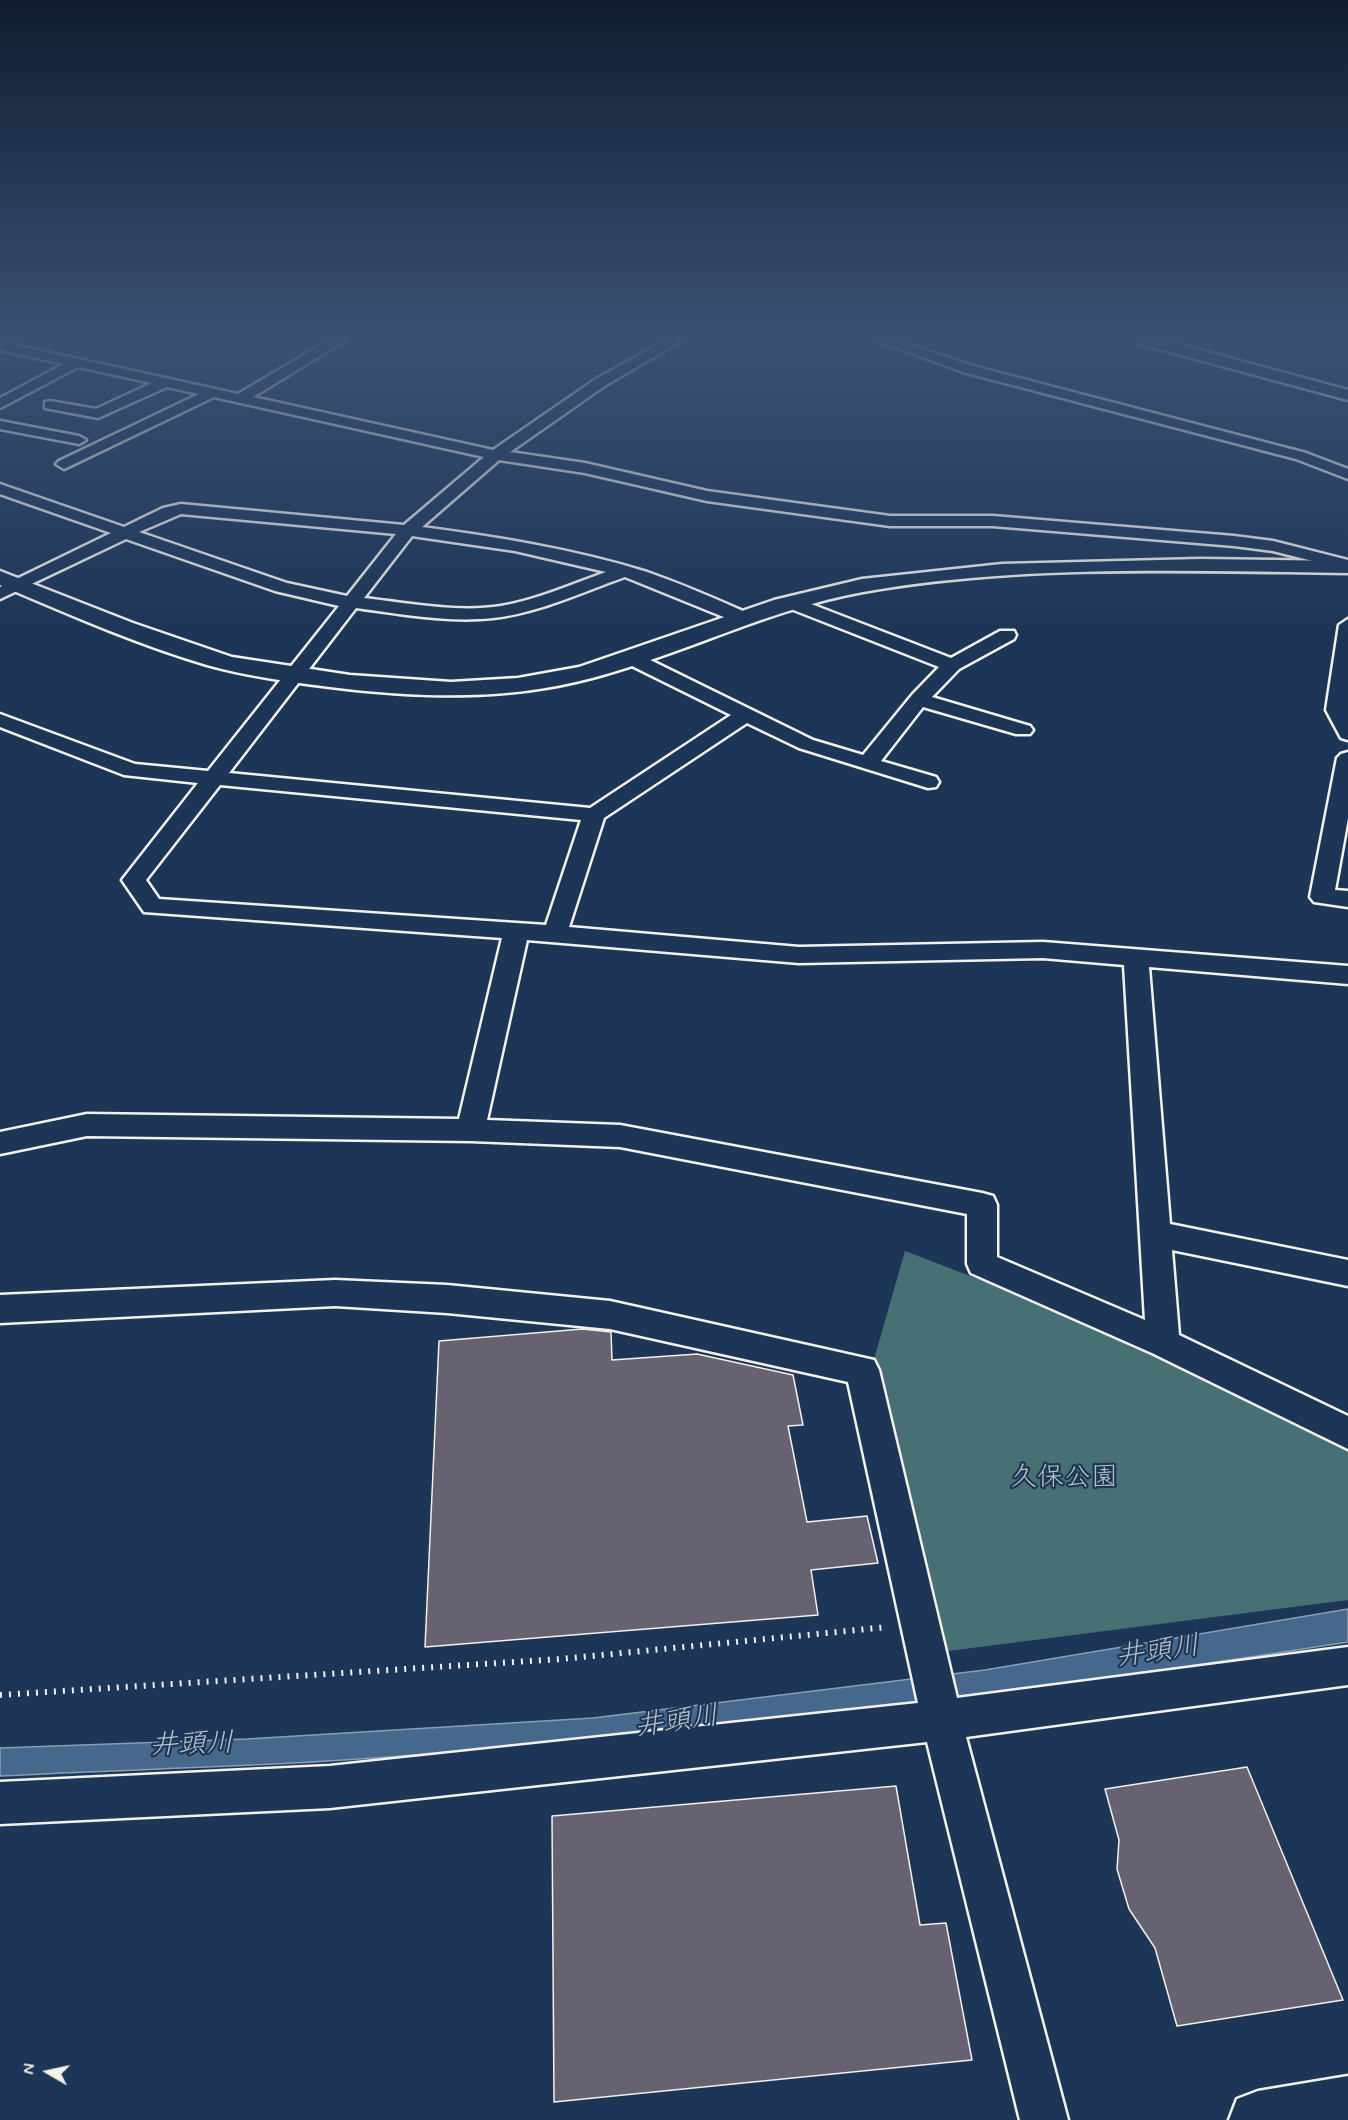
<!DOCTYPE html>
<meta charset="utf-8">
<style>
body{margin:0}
#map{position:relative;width:1348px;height:2120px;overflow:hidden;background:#1d3557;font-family:Mynerve,sans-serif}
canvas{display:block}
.north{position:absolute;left:18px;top:2042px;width:60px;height:60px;-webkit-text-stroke:4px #1d3557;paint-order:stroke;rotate:279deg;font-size:16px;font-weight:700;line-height:24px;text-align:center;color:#f4f1e8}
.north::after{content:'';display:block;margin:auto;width:21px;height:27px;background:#f4f1e8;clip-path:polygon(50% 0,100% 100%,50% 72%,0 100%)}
</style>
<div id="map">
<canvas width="1348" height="2120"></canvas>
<div class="north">N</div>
</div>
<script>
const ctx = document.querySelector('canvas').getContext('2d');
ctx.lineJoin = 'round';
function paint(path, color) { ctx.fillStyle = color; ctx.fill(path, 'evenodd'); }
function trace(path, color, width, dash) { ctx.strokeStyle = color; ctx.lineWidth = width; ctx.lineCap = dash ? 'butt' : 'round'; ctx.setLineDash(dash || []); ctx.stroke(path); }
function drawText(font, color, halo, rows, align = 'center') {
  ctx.font = font + ' Mynerve,"Klee One",sans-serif'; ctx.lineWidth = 4.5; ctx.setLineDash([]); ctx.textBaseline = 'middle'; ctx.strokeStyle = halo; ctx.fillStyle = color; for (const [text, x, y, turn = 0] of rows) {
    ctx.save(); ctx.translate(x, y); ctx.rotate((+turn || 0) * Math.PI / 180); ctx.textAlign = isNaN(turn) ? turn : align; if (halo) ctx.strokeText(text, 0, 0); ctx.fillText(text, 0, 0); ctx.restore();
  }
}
paint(new Path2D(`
 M905 1251 1314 1408 1348 1426V1600L948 1651 873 1363Z`), '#477075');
const water = new Path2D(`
 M1348 1609V1642C1029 1692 709 1732 388 1757 259 1767 129 1769 0 1776V1748L247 1739 593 1718 985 1670Z`);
paint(water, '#45688c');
trace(water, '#8b9fb1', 1.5);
const building = new Path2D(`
 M582 1329 611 1332 612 1360 697 1354 793 1375 803 1425 788 1426 807 1522 867 1516 878 1563 811 1570 818 1615 425 1647 439 1341Z
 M1247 1767 1343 2000 1177 2026 1155 1948 1129 1909 1117 1869 1119 1840 1105 1789Z
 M896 1786 920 1925 946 1923 972 2060 554 2102 552 1816Z`);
paint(building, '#666272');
trace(building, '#f4f1e8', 1.5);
const street = new Path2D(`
 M328 341H344L253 397 493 450 596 379 665 341H681L606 385 510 452 585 463 707 491 890 516H993L1234 536 1273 541 1348 560V570L1273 551 1234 546 993 526H890L707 501 585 473 499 460 422 527C497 537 574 549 647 572 682 584 716 599 750 614L752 618 750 622H736L625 577C582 592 539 613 493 618 449 623 400 614 356 608L229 773 590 808 731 715 626 663 623 659 626 655H640L813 740 863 755 912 695 939 667 786 607 783 603 786 599H798L951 658 1000 631H1014L1016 635 1014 639 959 669 932 697 1030 726 1033 730 1030 734H1016L923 707 881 761 936 777 939 782 936 787 928 788 799 748 747 723 604 818 569 927 799 947 1043 942 1348 966V984L1149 967 1170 1224 1348 1260V1286L1172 1250 1179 1335 1348 1416V1449L1152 1353 971 1273 967 1264V1214L620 1147 471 1141 87 1136 0 1154V1132L87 1114 459 1119 502 938 144 912 122 880 198 783 124 775 0 727V714L135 764 208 771 339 606 275 591 126 539 0 599V587L111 533 0 494V484L124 527 163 508 181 504 404 525 484 457 214 397 64 469 56 464 59 461 199 394 167 387 98 418 45 408V402L50 401 96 409 152 383 78 367 0 408V398L64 364 0 350V342L238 394ZM181 514 396 534 347 596 287 583 139 532ZM412 536 515 551 606 572C572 584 537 600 501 606 457 613 408 603 364 598ZM220 785 581 820 546 925 159 899 146 880ZM527 940 799 963 1043 958 1124 965 1145 1320 997 1257V1205L993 1196 982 1193 620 1125 487 1120Z
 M878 341H898L973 366 1306 453 1348 469V479L1296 459 963 372Z
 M0 421 79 436 86 440 79 444 0 429Z
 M1348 619V740L1341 738 1326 710 1339 625Z
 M1348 752V818L1335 890 1348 891V907L1314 902 1310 897 1337 758 1341 754Z
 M335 1280 447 1285 610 1301 874 1360 879 1370 957 1698 1348 1647V1685L966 1737 1068 2120H1020L927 1742 330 1808 0 1824V1782L330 1766 918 1703 848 1382 610 1329 447 1313 335 1306 0 1323V1295Z`);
const secondary = new Path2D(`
 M1138 341H1166L1348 390V400L1140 344Z
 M1200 559 1348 561V573C1189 571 1020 564 863 592 769 609 684 654 592 678 506 701 418 698 330 687 289 682 247 676 207 665 136 644 68 614 0 585V571L133 623 232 657 350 675 451 682 518 678 579 667 774 600 862 579 1002 564Z
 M1348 2076V2120H1229L1237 2099 1258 2091Z`);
trace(street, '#f4f1e8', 5);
trace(secondary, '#f4f1e8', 5);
trace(new Path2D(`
 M0 1695 561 1659 888 1627`), '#f4f1e8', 6, [2, 7]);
paint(street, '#1d3557');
paint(secondary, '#1d3557');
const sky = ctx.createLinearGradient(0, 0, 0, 638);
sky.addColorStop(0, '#101d30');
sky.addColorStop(0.53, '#3a5174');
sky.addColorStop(1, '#3a517400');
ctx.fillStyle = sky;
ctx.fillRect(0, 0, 1348, 638);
drawText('27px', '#b7c4c0', '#1d3557', [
 ["久保公園",1064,1479]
]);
drawText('italic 28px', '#b7c1c8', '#1d3557', [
 ["井頭川",1158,1653,-8],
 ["井頭川",677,1723,-8],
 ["井頭川",192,1746,-2]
]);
</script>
